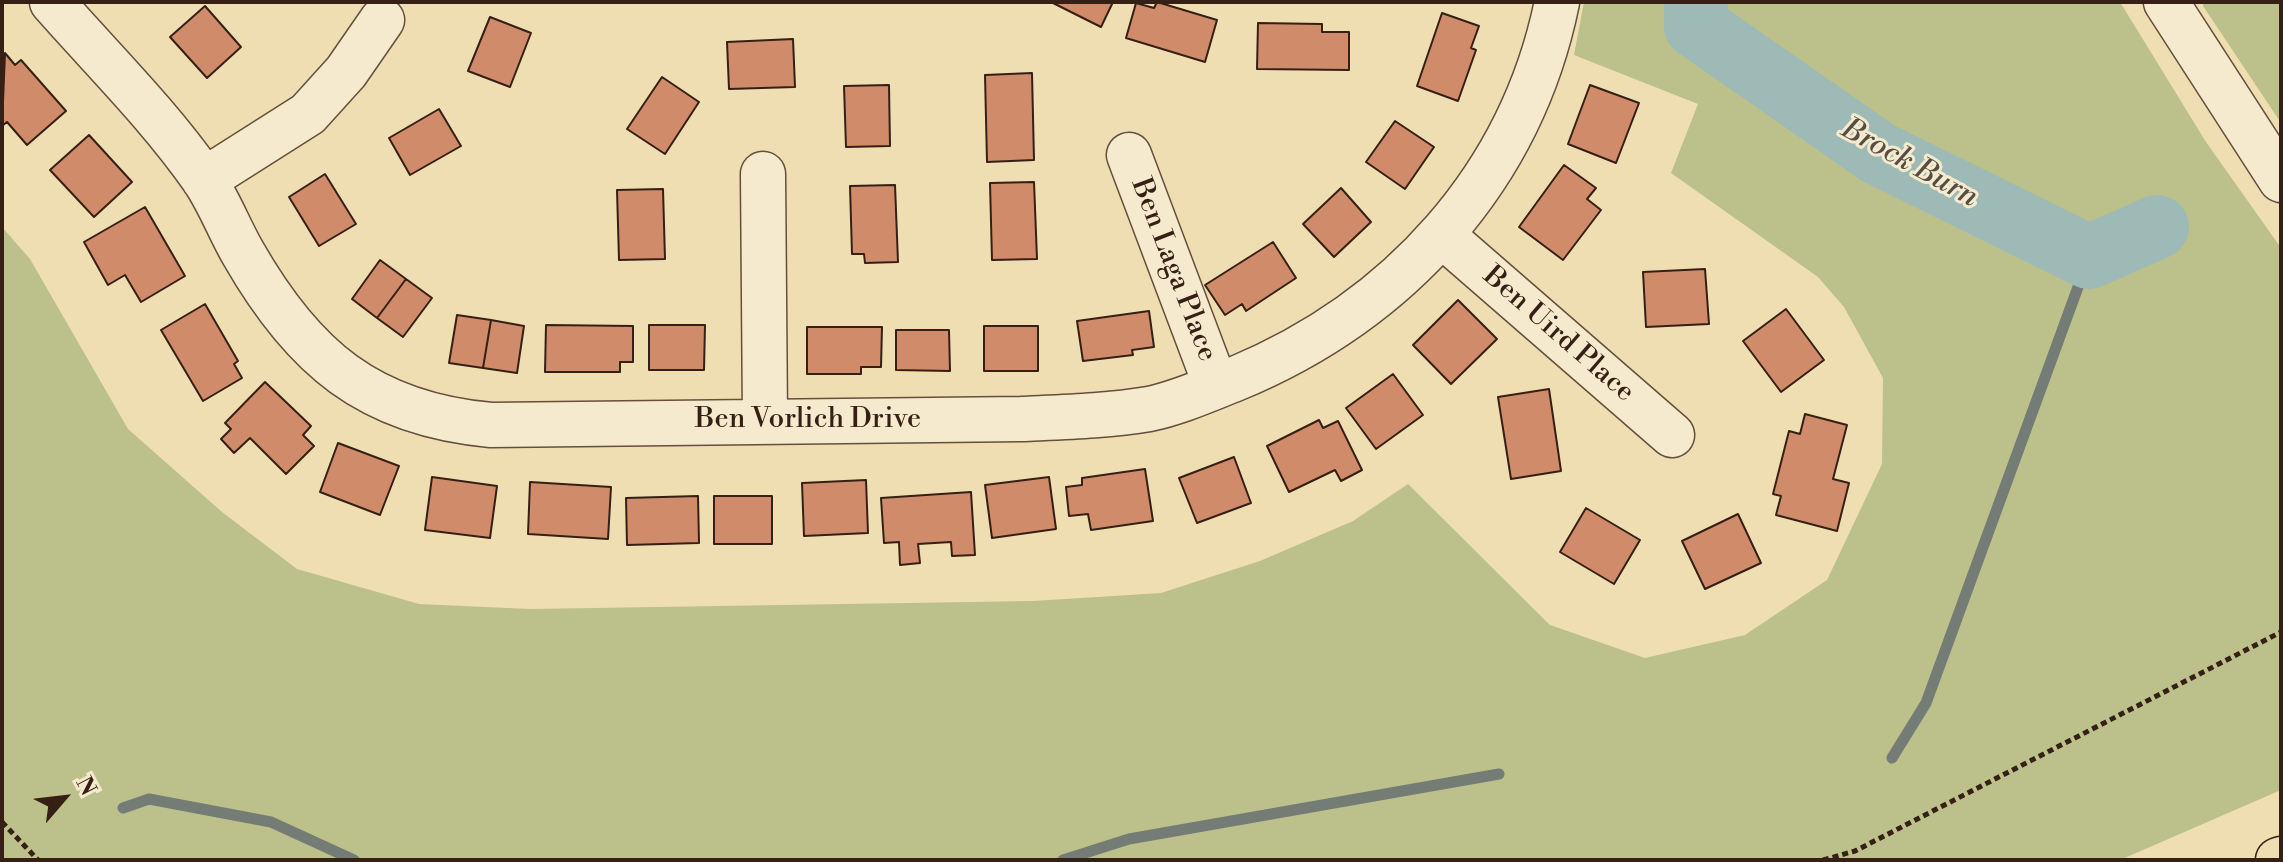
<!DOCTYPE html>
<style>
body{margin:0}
#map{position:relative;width:2283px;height:862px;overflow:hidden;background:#efdeb2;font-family:"Libre Bodoni",serif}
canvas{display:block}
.frame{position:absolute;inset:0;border:4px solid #361f14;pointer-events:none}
.north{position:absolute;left:24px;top:758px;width:80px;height:80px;-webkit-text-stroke:6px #f5eacd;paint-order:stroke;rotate:62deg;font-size:22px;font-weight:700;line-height:32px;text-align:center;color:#361f14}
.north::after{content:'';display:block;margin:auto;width:28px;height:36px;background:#361f14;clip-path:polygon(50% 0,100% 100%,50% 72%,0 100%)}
</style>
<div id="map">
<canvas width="2283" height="862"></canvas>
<div class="frame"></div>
<div class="north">N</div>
</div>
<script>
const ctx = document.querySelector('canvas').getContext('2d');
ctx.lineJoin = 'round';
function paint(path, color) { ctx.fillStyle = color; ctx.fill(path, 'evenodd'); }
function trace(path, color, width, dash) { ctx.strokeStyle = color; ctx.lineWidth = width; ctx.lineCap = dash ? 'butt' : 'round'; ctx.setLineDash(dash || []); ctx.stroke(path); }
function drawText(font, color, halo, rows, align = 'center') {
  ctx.font = font + ' "Libre Bodoni",serif'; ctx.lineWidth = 6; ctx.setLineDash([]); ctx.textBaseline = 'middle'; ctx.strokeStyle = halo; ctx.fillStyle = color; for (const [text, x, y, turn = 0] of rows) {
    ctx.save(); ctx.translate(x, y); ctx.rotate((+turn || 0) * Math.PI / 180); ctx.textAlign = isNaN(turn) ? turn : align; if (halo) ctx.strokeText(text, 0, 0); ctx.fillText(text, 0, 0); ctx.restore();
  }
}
paint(new Path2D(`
 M1584 2H2120L2206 142 2281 248V790L2120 860H2V227L30 259 128 429 222 512 297 569 419 604 530 609 1033 601 1161 593 1260 561 1353 521 1408 484 1550 625 1645 658 1745 635 1827 580 1882 464 1883 378 1844 307 1818 277 1671 173 1698 104 1574 55Z
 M2203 2H2281V123L2203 6Z`), '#bcc08a');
trace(new Path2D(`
 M1892 758 1926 703 2089 257
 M123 808 149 799 271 822 354 860
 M1063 860 1129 839 1499 774`), '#747c75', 11);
trace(new Path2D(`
 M1696 2V26L1878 153 2089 257 2157 227`), '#9dbab6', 64);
const building = new Path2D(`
 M1051 2H1113L1101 27Z
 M1157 2 1217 20 1205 62 1126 38 1136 3 1154 8Z
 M205 6 241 47 207 78 170 37Z
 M1442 13 1479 26 1471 48 1476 50 1458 101 1417 86Z
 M490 17 531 33 510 87 468 71Z
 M1258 23 1322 24V32H1349V70L1257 69Z
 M793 39 795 87 729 89 727 42Z
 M5 53 15 65 21 60 66 111 27 145 7 122 2 126Z
 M1032 73 1034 160 987 162 985 75Z
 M662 77 699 102 665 154 627 129Z
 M889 85 890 146 846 147 844 86Z
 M1590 85 1639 103 1616 163 1568 144Z
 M439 109 461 146 410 175 389 138Z
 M1395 121 1434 147 1405 189 1366 162Z
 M89 135 132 182 94 217 50 170Z
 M1564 165 1596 188 1587 199 1601 210 1563 260 1519 227Z
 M325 174 356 224 319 246 289 197Z
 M1034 182 1037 259 992 260 990 183Z
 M895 185 898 262 865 263 864 254H852L850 186Z
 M1341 188 1371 222 1334 257 1303 224Z
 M663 189 665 259 619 260 617 190Z
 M145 207 185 276 141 302 125 275 108 285 84 242Z
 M1273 242 1296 278 1246 311 1242 304 1225 315 1205 285Z
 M380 260 406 279 377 318 352 299Z
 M1705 269 1709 324 1646 327 1643 272Z
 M406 279 432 298 403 337 377 318Z
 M1458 300 1497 339 1451 384 1413 345Z
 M205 304 238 361 234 364 242 378 203 401 161 330Z
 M1786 309 1824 360 1781 392 1743 341Z
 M1149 311 1154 347 1132 350 1133 355 1083 361 1077 321Z
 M457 315 491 320 483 368 449 363Z
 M491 320 524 326 517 373 483 368Z
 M546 325 633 326V362H620V372H545Z
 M649 325H705L704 370H649Z
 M984 326H1038V371H984Z
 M807 327H882L881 367H861V374H807Z
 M896 330H949L950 371 896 370Z
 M1393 374 1423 415 1376 449 1346 408Z
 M265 382 311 426 303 435 314 446 286 474 250 438 234 453 221 439 231 429 225 423Z
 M1549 389 1561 471 1511 479 1498 397Z
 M1805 414 1847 425 1833 479 1849 483 1837 531 1776 515 1781 496 1773 494 1789 431 1800 434Z
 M1319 420 1323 428 1338 421 1362 470 1341 481 1335 470 1289 492 1267 446Z
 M338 443 399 466 380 515 320 492Z
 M1234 457 1251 503 1197 523 1179 478Z
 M1145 469 1153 521 1091 530 1088 514 1069 516 1066 487 1082 485V478Z
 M432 477 497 486 490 538 425 530Z
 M1049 477 1056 529 992 538 985 485Z
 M866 480 868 533 804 536 802 483Z
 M530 482 611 487 608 539 528 534Z
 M971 492 975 555 952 556 951 542 918 544 920 563 900 565 899 542 884 543 881 498Z
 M698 496 699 543 627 545 626 498Z
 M714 496H772V544H714Z
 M1586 508 1640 540 1614 584 1560 552Z
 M1738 514 1761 563 1705 589 1682 541Z`);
paint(building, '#d08c6a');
trace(building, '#361f14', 2);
const minor = new Path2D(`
 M52 2C103 60 159 115 203 178 219 201 229 229 243 253 303 358 369 414 491 425L1021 419C1064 417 1107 416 1149 409 1178 403 1207 390 1235 379 1399 311 1521 178 1557 2
 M2166 2 2281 180
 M1129 155 1216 386
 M763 174 765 419
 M204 180 308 114 346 72 382 20
 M1443 236 1672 435`);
const highway = new Path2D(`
 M2278 860 2281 859`);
trace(minor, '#644f3c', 47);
trace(highway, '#361f14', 47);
trace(new Path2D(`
 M2 822 38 860
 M1823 860 1855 851 2281 632`), '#361f14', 5, [6, 4]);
trace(minor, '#f5eacd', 44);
trace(highway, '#efdeb2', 44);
drawText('28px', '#361f14', '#f5eacd', [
 ["Ben Laga Place",1173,270,69],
 ["Ben Uird Place",1558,335,41],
 ["Ben Vorlich Drive",808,420]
]);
drawText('italic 30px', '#554e45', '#f5eacd', [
 ["Brock Burn",1909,164,29]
]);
</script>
